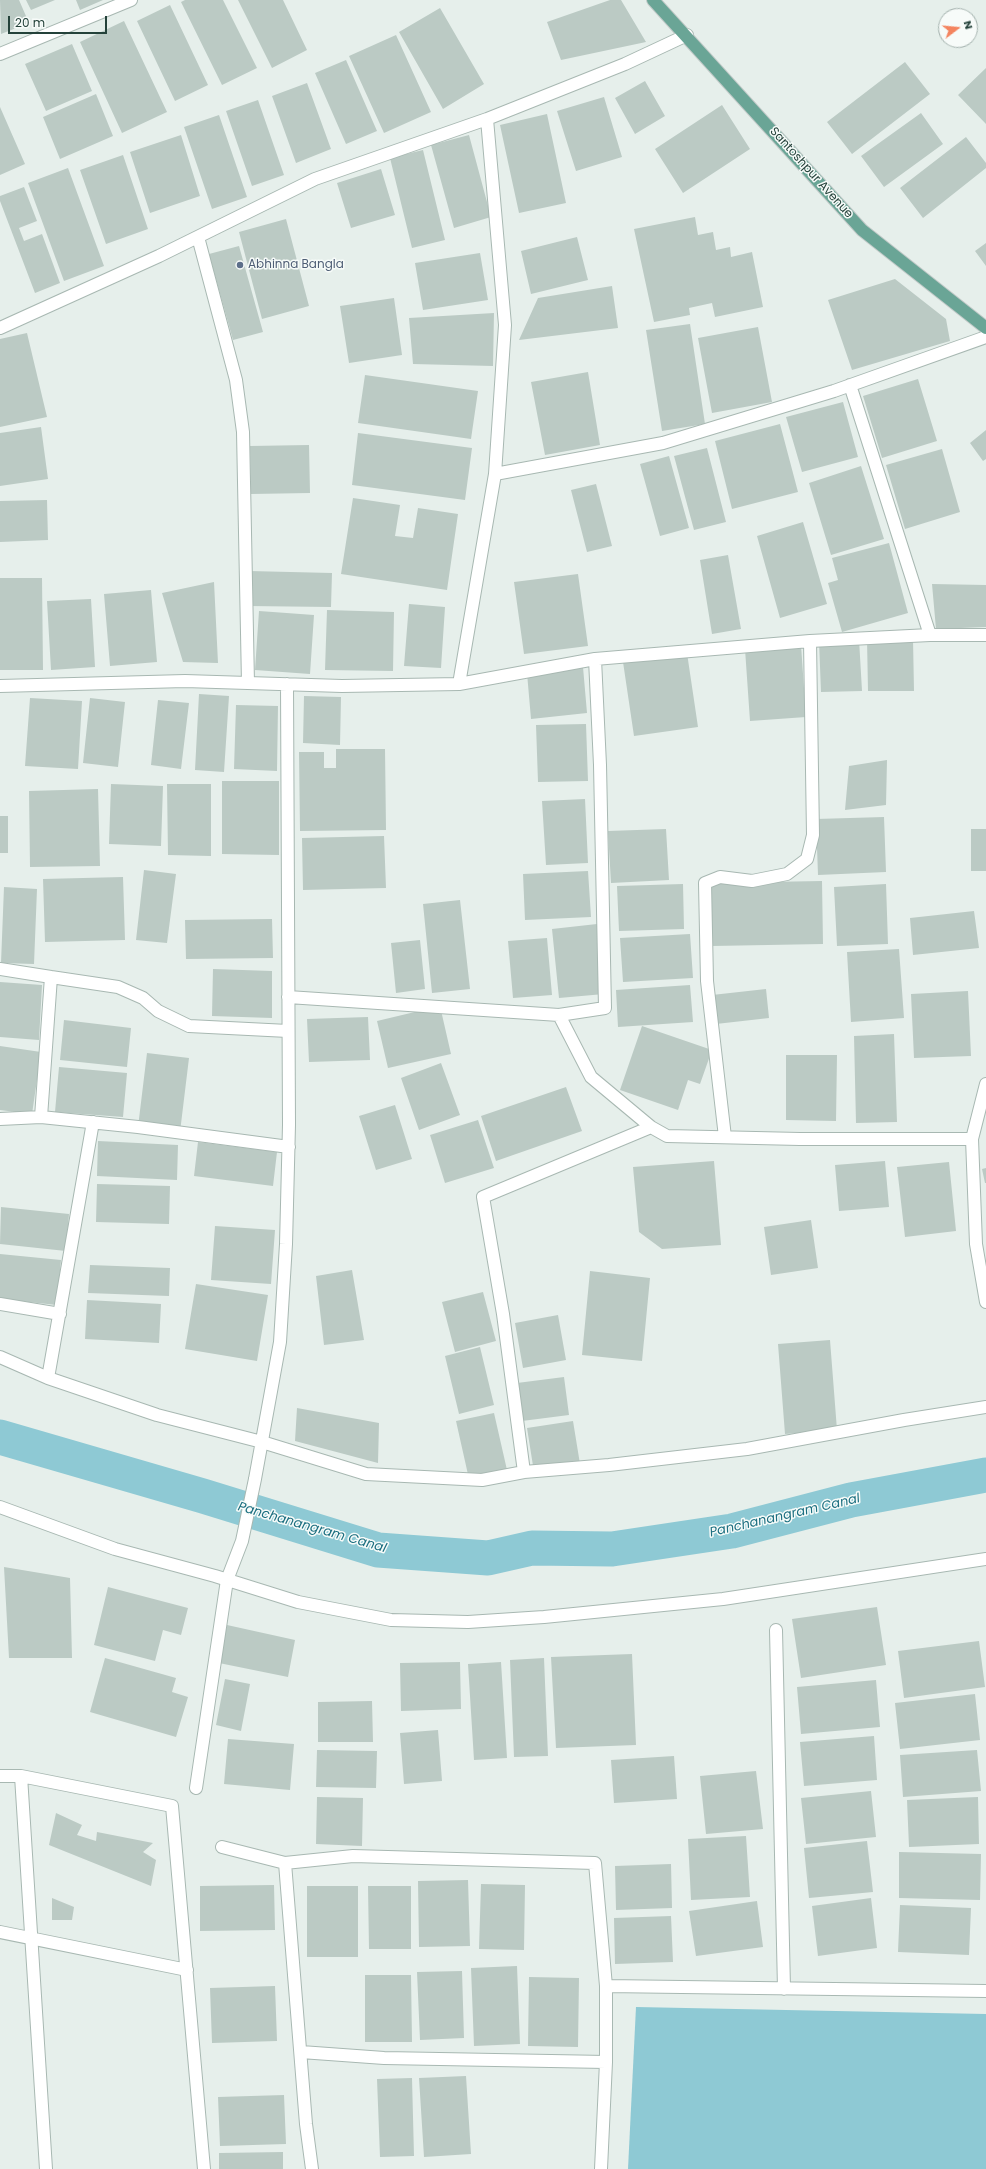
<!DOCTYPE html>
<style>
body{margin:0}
#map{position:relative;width:986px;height:2169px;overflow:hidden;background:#e6efeb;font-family:Poppins,sans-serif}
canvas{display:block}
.north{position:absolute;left:938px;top:8px;width:40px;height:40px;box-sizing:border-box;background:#f7fbf9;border:1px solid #a3b1ad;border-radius:50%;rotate:74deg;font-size:11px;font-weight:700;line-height:16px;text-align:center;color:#24423a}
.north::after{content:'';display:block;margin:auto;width:14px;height:18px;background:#f4845f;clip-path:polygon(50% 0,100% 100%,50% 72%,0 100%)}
.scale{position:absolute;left:8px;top:16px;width:99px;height:18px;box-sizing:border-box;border:2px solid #24423a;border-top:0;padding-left:5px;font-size:12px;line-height:14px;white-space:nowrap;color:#24423a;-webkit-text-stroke:3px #f7fbf9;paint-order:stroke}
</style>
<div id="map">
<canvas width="986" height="2169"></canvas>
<div class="north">N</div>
<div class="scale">20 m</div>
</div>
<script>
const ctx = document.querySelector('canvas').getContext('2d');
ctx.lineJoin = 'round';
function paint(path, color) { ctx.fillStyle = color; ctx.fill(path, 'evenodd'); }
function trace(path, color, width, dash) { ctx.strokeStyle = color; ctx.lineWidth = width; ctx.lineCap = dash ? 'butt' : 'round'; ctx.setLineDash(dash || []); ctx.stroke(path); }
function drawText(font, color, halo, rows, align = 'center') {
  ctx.font = font + ' Poppins,sans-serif'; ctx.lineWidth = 3; ctx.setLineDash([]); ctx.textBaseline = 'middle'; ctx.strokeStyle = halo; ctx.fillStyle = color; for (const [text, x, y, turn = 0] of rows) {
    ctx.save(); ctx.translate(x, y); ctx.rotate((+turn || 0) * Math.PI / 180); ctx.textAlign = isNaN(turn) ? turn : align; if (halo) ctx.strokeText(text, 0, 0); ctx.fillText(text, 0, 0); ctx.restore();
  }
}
paint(new Path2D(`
 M636 2007 986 2014V2169H628Z`), '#8ec9d4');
trace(new Path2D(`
 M0 1437 203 1496 378 1550 488 1558 532 1548 612 1549 732 1531 851 1500 986 1475`), '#8ec9d4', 35);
paint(new Path2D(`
 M0 0H19L29 23 1 34Z
 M26 0H55L31 10Z
 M76 0H103L80 10Z
 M185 0H223L257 68 222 85 181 2Z
 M238 0H283L307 50 272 68Z
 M610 0H621L646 42 561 60 547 22Z
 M170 5 208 85 175 101 137 21Z
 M440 8 484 84 443 109 399 32Z
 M124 21 167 112 122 133 80 42Z
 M396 35 431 112 384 133 349 56Z
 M72 44 92 91 46 111 25 64Z
 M346 60 377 131 346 144 315 73Z
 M905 62 930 94 852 154 827 122Z
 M986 68V124L958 95Z
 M645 81 665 116 635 134 615 98Z
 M307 83 331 149 296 163 272 96Z
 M96 94 113 136 60 159 43 117Z
 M604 97 622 157 576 171 557 111Z
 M258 100 284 175 252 186 226 111Z
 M722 105 750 149 683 193 655 149Z
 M0 107 25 164 0 175Z
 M921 113 943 144 884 187 861 156Z
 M547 114 566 203 519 213 500 125Z
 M219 115 247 197 212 209 184 127Z
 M181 135 200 196 150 213 130 152Z
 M469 135 491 217 454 228 431 145Z
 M966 137 986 163V168L923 218 900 188Z
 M423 150 445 240 412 248 390 158Z
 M123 155 148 229 106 244 80 170Z
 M68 168 104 266 64 281 28 183Z
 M381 169 395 215 351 228 337 183Z
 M24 187 37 221 19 228 24 241 42 234 60 283 35 293 0 201V196Z
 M695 217 698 235 713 232 716 250 730 247 731 257 752 252 763 307 715 317 712 303 689 308 690 315 654 322 634 229Z
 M286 219 309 306 262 319 239 232Z
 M577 237 588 280 531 294 521 251Z
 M986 243V266L975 251Z
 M239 246 263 332 233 340 209 254Z
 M480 253 488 300 423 310 415 263Z
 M895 279 946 319 950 341 852 370 828 300Z
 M612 286 618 328 519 340 538 298Z
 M394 298 402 355 349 363 340 306Z
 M494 313 493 366 413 364 409 318Z
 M690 324 705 424 662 431 646 330Z
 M758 327 772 402 712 413 698 338Z
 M27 333 47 417 0 427V339Z
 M588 372 600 445 545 455 531 382Z
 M365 375 478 391 471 439 358 423Z
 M918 379 937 441 882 458 863 396Z
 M843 402 858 457 802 472 786 417Z
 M780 424 798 492 732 509 715 441Z
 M41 427 48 479 0 486V433Z
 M986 430V459L983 461 970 443Z
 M358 433 472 448 465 500 352 485Z
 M309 445 310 493 251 494 250 446Z
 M707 448 726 522 694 530 674 456Z
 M942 449 960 512 905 529 886 465Z
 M669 456 689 528 660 536 640 464Z
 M861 466 884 539 831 555 809 483Z
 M596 484 612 546 587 552 571 490Z
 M353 498 400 505 395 536 413 538 418 508 458 514 447 590 341 574Z
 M47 500 48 540 0 542V501Z
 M803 522 827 604 780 618 757 536Z
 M889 543 908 613 842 632 828 583 838 580 832 558Z
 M728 555 741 629 712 634 700 560Z
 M249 571 332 573 331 607 248 606Z
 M578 574 588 646 524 654 514 582Z
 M0 578H42L43 670H0Z
 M214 582 218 663 183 662 162 593Z
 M932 584 986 585V627L936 629Z
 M151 590 157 662 110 666 104 594Z
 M91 599 95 667 51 670 47 601Z
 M409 604 445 607 441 668 404 666Z
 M327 610 394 612 393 671 325 670Z
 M259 611 314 615 310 674 255 670Z
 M859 639 862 691 821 692 819 641Z
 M867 639H913L914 691H868Z
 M801 645 806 717 750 721 745 649Z
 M687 653 698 727 634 736 623 662Z
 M583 667 587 713 531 719 527 673Z
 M199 694 229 696 224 772 195 770Z
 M304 696 341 697 340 745 303 743Z
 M30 698 82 701 78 769 25 766Z
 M90 698 125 702 118 767 83 763Z
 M158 700 189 703 181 769 151 765Z
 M236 705 278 706 277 771 234 769Z
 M586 724 588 781 538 782 536 725Z
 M336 749H385L386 830 300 831 299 752H324V768H336Z
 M887 760 886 805 845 810 849 766Z
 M222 781H279V855L222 854Z
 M111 784 163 786 161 846 109 844Z
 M167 784H211V856L168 855Z
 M98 789 100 866 30 867 29 791Z
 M585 799 588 863 546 865 542 801Z
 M0 816H8V853H0Z
 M884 817 886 872 818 875 816 819Z
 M666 829 669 880 611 883 608 831Z
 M971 829H986V871H971Z
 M384 836 386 888 303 890 302 838Z
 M144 870 176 874 167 943 136 940Z
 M588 871 591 917 525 920 523 874Z
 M123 877 125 940 45 942 43 879Z
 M822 881 823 944 712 946 711 883Z
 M683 884 684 929 619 931 617 886Z
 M886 884 888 944 837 946 834 887Z
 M4 887 37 889 34 964 1 963Z
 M460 900 470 989 432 993 423 904Z
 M974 911 979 948 913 955 910 918Z
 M272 919 273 958 186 959 185 920Z
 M597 924 604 994 559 998 552 929Z
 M690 934 693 978 623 982 620 938Z
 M547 938 552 995 513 998 508 941Z
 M420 940 425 989 396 993 391 943Z
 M899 949 904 1018 851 1022 847 952Z
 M213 969 272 971V1018L212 1016Z
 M0 982 42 985 39 1040 0 1037Z
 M690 985 693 1022 618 1027 616 990Z
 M766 989 769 1018 716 1024 712 995Z
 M968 991 971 1056 914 1058 911 994Z
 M440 1006 451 1054 388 1068 377 1021Z
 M368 1017 370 1060 309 1062 307 1019Z
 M64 1020 131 1028 127 1067 60 1060Z
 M642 1026 712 1050 700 1084 688 1080 678 1110 620 1090Z
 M894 1034 897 1122 856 1123 854 1036Z
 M0 1046 41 1052 32 1114 0 1110Z
 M147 1053 189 1058 180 1132 138 1127Z
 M786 1055H837L836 1121 786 1120Z
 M441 1063 460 1115 419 1130 401 1078Z
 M59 1067 127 1073 123 1117 55 1112Z
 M566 1087 582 1131 496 1161 481 1116Z
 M395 1105 412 1159 376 1170 359 1116Z
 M478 1120 494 1168 445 1183 430 1135Z
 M98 1141 178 1145 177 1180 97 1176Z
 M198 1142 277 1152 273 1186 194 1176Z
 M714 1161 721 1245 662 1249 639 1232 633 1167Z
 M885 1161 889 1207 839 1211 835 1165Z
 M949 1162 956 1231 905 1237 897 1167Z
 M986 1168V1183H985L982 1169Z
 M97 1184 170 1186 169 1224 96 1222Z
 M1 1207 69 1214 66 1251 0 1244Z
 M811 1220 818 1268 771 1275 764 1227Z
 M215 1226 275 1230 271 1284 211 1280Z
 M0 1254 61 1260 57 1305 0 1299Z
 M90 1265 170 1268 169 1296 88 1293Z
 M352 1270 364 1340 324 1345 316 1276Z
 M590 1271 650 1278 642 1361 582 1355Z
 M196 1284 268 1295 257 1361 185 1349Z
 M483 1292 496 1341 455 1352 442 1302Z
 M87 1300 161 1304 159 1343 85 1339Z
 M558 1315 566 1360 523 1368 515 1323Z
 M830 1340 837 1430 785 1434 778 1344Z
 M480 1347 494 1405 459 1414 445 1356Z
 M564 1377 569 1415 522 1421 517 1383Z
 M297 1408 379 1423 378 1463 295 1441Z
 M494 1413 507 1470 469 1479 456 1421Z
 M573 1421 580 1464 534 1472 527 1428Z
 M4 1567 70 1578 72 1658H9Z
 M108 1587 188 1608 181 1635 163 1630 155 1661 94 1645Z
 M877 1607 886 1665 801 1678 792 1619Z
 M227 1625 295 1640 288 1677 219 1663Z
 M979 1641 985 1687 904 1698 898 1651Z
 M632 1654 636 1745 556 1748 551 1657Z
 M105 1658 176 1678 172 1692 188 1697 176 1737 90 1712Z
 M544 1658 548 1756 514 1757 510 1660Z
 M460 1662 461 1709 401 1711 400 1663Z
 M501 1662 507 1758 474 1760 468 1664Z
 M225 1679 250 1684 241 1731 216 1725Z
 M876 1680 880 1727 801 1734 797 1687Z
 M975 1694 980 1740 900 1749 895 1703Z
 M372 1701 373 1742H318V1702Z
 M438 1730 442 1781 404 1784 400 1733Z
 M874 1736 877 1780 804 1786 800 1742Z
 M228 1739 294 1744 290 1790 224 1784Z
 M317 1750 377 1751 376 1788 316 1787Z
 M977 1750 981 1791 903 1797 900 1755Z
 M674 1756 677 1799 614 1803 611 1760Z
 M756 1771 763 1829 706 1834 700 1776Z
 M871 1791 876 1837 806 1844 801 1798Z
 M317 1797 363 1798 362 1846 316 1844Z
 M978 1797 979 1844 909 1847 907 1800Z
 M56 1813 82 1825 77 1835 96 1841 97 1832 153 1843 143 1852 156 1860 151 1886 49 1845Z
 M746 1836 750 1897 691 1900 688 1839Z
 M867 1841 873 1892 809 1898 804 1848Z
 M899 1852 981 1854 980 1900 899 1898Z
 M671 1864 672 1908 616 1910 615 1866Z
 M468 1880 470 1946 419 1947 418 1881Z
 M481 1884 525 1885 524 1950 479 1949Z
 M274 1885 275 1930 200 1931V1886Z
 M307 1886H358V1957H307Z
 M368 1886H411V1949H369Z
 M52 1898 74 1907 72 1920H52Z
 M871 1898 877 1948 818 1956 812 1906Z
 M757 1901 763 1947 696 1956 689 1911Z
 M900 1905 971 1908 969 1955 898 1952Z
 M671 1916 673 1962 615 1964 614 1918Z
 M517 1966 520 2044 474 2046 471 1968Z
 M462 1971 464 2038 420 2040 417 1972Z
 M365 1975H411L412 2042H365Z
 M529 1977 579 1978 578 2047 528 2046Z
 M275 1986 277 2041 212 2043 210 1988Z
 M466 2076 471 2154 424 2157 419 2078Z
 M412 2078 414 2156 380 2157 377 2079Z
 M284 2095 286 2144 220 2146 218 2097Z
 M283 2152V2169H219V2153Z`), '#bbcac4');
const minor = new Path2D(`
 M0 54 131 0
 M487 119 505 325 495 474 663 443 834 391 986 337
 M198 237 236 380 243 432 248 683
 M0 328 159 256 315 179 487 119 625 64 687 35
 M850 385 930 635
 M459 684 495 474
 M0 686 185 681 342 686 459 684 595 659 810 641 930 635H986
 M0 969 51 977 41 1117 0 1119
 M51 977 118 987 143 998 158 1011 189 1026 288 1031
 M288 997 559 1015 605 1008 600 765 595 659
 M559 1015 591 1077 651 1127 667 1136 800 1139H972L986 1084
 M41 1117 138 1127 289 1147
 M725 1137 707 981 705 883 720 877 752 881 787 874 807 859 813 835 810 641
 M972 1139 976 1244 986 1302
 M0 1304 60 1314
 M0 1357 48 1378 157 1415 262 1442 366 1474 482 1480 524 1472 609 1465 747 1449 904 1420 986 1407
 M48 1378 93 1122
 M524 1472 503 1314 483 1197 651 1127
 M0 1507 115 1549 215 1576 298 1602 391 1620 468 1622 544 1617 723 1599 986 1559
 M776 1630 784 1989
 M0 1776H21L172 1806 204 2169
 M21 1776 46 2169
 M196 1788 227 1580 242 1541 255 1479 280 1342 286 1244 289 1125 287 684
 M222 1847 285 1863
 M0 1932 187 1970
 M606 1986 986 1991
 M301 2052 384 2058 606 2062
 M312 2169 306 2124 285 1863 353 1856 595 1863 606 1986V2062L601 2169`);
const major = new Path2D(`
 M653 0 862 230 986 328`);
trace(minor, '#a8b8b2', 14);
trace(major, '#c2cac8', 14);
trace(minor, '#fff', 12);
trace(major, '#6aa596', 12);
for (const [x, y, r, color] of [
 [240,265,4,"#5c6f8a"]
]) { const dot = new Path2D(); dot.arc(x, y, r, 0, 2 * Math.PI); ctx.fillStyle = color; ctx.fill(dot); trace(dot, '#f7fbf9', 1.5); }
drawText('12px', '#24423a', '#f7fbf9', [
 ["Santoshpur Avenue",811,173,48]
]);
drawText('12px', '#4e5e75', '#f7fbf9', [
 ["Abhinna Bangla",248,265]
], 'left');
drawText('italic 13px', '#1c6f80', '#f7fbf9', [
 ["Panchanangram Canal",785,1516,-13],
 ["Panchanangram Canal",312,1528,16]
]);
</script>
